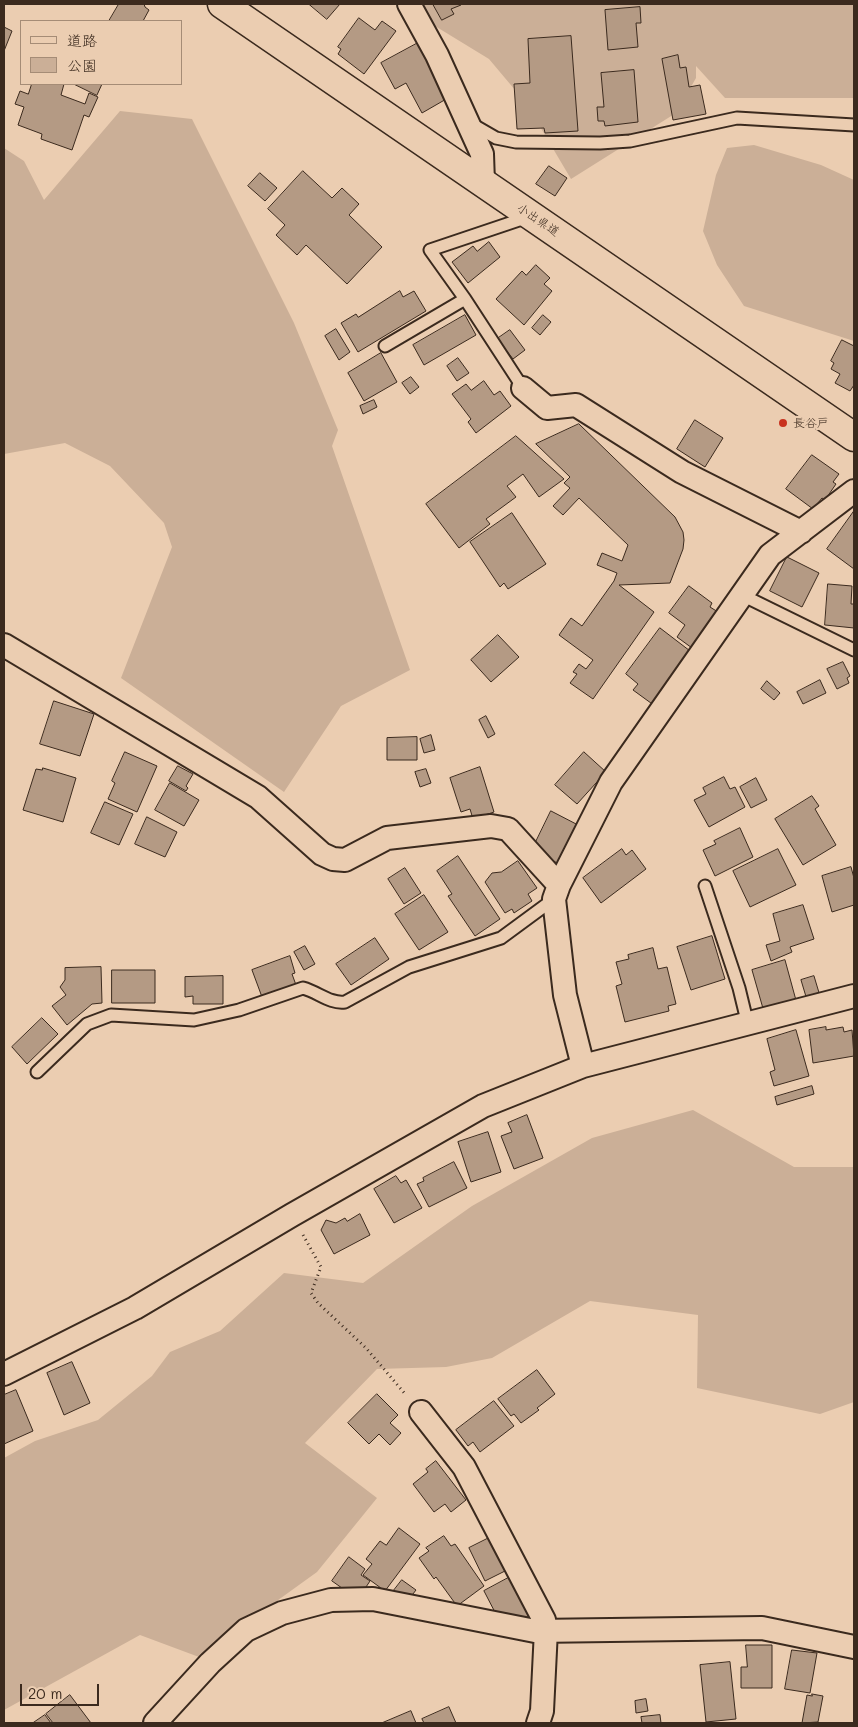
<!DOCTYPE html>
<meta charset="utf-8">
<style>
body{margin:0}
#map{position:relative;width:858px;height:1727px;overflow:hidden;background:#ebcdb1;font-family:Mali,"Klee One",sans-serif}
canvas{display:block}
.frame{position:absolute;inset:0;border:5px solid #3b2a1e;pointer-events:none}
.legend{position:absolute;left:20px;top:20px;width:162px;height:65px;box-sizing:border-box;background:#ebcdb1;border:1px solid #a58c76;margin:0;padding:6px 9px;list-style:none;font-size:15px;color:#3b2a1e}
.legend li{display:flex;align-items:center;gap:10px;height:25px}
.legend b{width:25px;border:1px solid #a58c76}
.scale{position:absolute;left:20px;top:1684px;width:79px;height:22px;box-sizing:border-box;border:2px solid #3b2a1e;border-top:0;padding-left:6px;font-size:15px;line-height:18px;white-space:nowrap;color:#3b2a1e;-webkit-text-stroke:4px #ebcdb1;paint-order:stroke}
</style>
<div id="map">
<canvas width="858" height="1727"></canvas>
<div class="frame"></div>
<ul class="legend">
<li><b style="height:6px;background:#ebcdb1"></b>道路</li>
<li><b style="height:14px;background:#cbaf97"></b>公園</li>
</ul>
<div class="scale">20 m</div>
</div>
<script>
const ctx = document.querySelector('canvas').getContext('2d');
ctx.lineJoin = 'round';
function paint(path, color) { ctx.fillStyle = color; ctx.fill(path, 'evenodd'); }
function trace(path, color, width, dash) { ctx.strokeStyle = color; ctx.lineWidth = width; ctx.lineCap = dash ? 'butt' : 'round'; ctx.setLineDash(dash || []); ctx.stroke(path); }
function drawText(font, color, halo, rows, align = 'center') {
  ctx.font = font + ' Mali,"Klee One",sans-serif'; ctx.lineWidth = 4.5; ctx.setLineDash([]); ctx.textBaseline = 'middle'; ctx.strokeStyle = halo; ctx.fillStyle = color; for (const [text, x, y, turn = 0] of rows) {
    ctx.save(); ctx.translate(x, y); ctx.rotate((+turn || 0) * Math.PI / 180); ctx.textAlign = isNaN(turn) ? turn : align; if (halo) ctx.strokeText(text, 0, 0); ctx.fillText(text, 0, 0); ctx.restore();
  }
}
paint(new Path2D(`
 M399 4H854V98H725L696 66V78L676 113 571 179 526 103 489 59Z
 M120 111 192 119 294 323 338 430 332 446 410 670 341 706 284 792 121 678 172 547 164 523 110 466 65 443 4 454V148L24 161 44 200Z
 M754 145 821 165 854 180V341L744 306 717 265 703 231 716 175 727 148Z
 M693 1110 794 1167H854V1402L820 1414 697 1388 698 1315 590 1301 492 1358 446 1367 377 1369 305 1443 377 1498 317 1572 199 1657 140 1635 4 1710V1458L35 1441 98 1420 152 1376 170 1352 220 1331 284 1273 363 1283 472 1206 592 1138Z`), '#cbaf97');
const building = new Path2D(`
 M119 4H144L145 7 149 10 143 21H109Z
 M309 4H340L327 19Z
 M433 4H460L461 5 451 9 454 14 442 20Z
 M640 7 641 23H636L638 47 608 50 605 10Z
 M359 18 375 30 382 21 396 31 364 74 338 54 341 49 338 47Z
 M4 27 12 31 4 51Z
 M571 36 578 131 545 133 544 128 517 129 514 84 530 83 528 39Z
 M418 43 448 98 422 113 406 83 395 89 381 63Z
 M678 55 680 68 686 67 689 87 700 85 706 114 673 120 662 59Z
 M634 70 638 122 605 126 604 121H598L597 107H604L601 73Z
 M32 84H64L61 95 85 104 89 93 98 97 89 117 84 115 72 150 41 139 42 134 18 125 24 107 15 104 20 91 28 94Z
 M74 84H102L97 95Z
 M549 166 567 178 555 196 536 184Z
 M303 171 332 198 342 188 359 204 349 215 382 247 347 284 306 245 297 255 276 235 285 225 268 209Z
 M260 173 277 188 265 201 248 186Z
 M489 242 500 257 468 283 452 262 473 246 477 251Z
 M536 265 550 278 544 284 552 291 524 325 496 299 522 271 526 275Z
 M400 291 403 297 414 291 426 311 358 352 341 323 356 314 358 317Z
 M465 315 476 335 424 365 413 345Z
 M543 315 551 322 540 335 532 328Z
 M336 329 350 352 339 360 325 336Z
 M510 330 525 350 513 359 497 339Z
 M842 340 854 346V385L850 391 835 383 840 374 831 369 834 363 831 361Z
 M381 353 397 382 364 401 348 373Z
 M458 358 469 373 457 381 447 366Z
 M411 377 419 387 410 394 402 383Z
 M484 381 494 395 500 391 511 406 476 433 468 422 471 419 452 394 466 384 471 390Z
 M374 400 377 407 363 414 360 406Z
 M695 420 723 438 705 467 677 449Z
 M579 424 675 517 683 532 684 540 683 549 670 583 619 585 654 612 593 699 570 683 577 674 573 672 579 664 586 669 593 660 559 635 571 618 582 626 614 581 617 573 597 565 602 553 622 561 628 545 579 498 563 515 553 506 570 488 564 483 570 477 536 444Z
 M516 436 564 479 539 497 523 474 507 486 516 497 486 519 490 524 459 548 426 504Z
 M812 455 839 474 833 482 836 484 825 500 822 498 813 509 786 489Z
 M854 511V569L827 549Z
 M512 513 546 564 508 589 504 583 500 587 470 542Z
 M787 557 819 573 802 607 770 591Z
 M828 584 852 586 851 604H854V628L825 625Z
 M689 586 712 603 710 607 718 612 692 648 677 637 685 625 669 613Z
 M660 628 694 654 655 706 633 690 638 684 626 674Z
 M498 635 519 657 491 682 471 660Z
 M843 662 850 676 847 678 849 683 837 689 827 669Z
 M820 680 826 693 803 704 797 692Z
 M767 681 780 693 774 700 761 689Z
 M54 701 94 714 80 756 40 744Z
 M486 716 495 734 488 738 479 720Z
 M431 735 435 750 424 753 420 739Z
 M417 737V760H387V738Z
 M125 752 157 766 137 812 108 799 115 783 112 781Z
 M584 752 606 772 577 804 555 785Z
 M178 766 193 774 186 786 188 788 186 791 169 781Z
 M480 767 494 812 473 819 470 809 461 812 450 778Z
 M43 768 76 778 63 822 23 810 36 769 42 770Z
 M426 769 431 783 420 787 415 772Z
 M724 777 730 789 735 787 745 807 709 827 694 800 706 794 703 788Z
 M756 778 767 800 751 808 740 787Z
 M170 783 199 800 184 826 155 810Z
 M812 796 819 806 815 809 836 845 803 865 775 819Z
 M105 802 133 814 119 845 91 833Z
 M551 811 580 826 561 865 532 850Z
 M147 817 177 832 165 857 135 844Z
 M740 828 753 857 715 876 703 850 716 844 714 841Z
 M622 849 626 855 632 850 646 869 601 903 583 878Z
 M778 849 796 885 750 907 733 871Z
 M458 856 500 919 475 936 448 896 452 894 437 871Z
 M518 861 537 888 528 894 532 901 514 913 512 909 505 913 485 882 492 873 501 872Z
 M851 867 854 878V905L832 912 822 876Z
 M405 868 421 893 404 904 388 879Z
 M424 895 448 932 419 950 395 914Z
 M803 905 814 939 790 947 792 952 771 961 766 945 780 941 773 914Z
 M712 936 725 979 691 990 677 947Z
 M375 938 389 959 351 985 336 964Z
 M305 946 315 964 304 970 294 952Z
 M653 948 658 969 667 967 676 1004 668 1006 669 1011 625 1022 616 986 622 984 616 962 629 959 628 955Z
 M290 956 295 973 292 974 296 985 262 997 252 970Z
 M785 960 797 1004 764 1012 752 970Z
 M101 967 102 1003 92 1004 67 1025 52 1006 66 995 60 987 65 980V968Z
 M112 970H155V1003H112Z
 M223 976V1004H193V996L185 997V977Z
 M814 976 820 996 807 1000 801 980Z
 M42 1018 58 1034 27 1064 12 1047Z
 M826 1027V1030L843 1027 844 1032 852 1030 854 1056 813 1063 809 1030Z
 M796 1030 809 1076 774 1086 770 1072 775 1070 767 1039Z
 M812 1086 814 1094 777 1105 775 1097Z
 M527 1115 543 1158 514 1169 501 1136 512 1132 508 1123Z
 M488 1132 501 1172 471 1182 458 1142Z
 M454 1162 467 1188 429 1207 417 1184 424 1181 423 1178Z
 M396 1176 401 1183 406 1180 422 1208 394 1223 374 1189Z
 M360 1214 370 1235 334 1254 321 1230 326 1220 336 1223 345 1218 347 1221Z
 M72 1362 90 1403 64 1415 47 1373Z
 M537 1370 555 1394 537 1408 539 1410 521 1423 514 1414 511 1416 498 1399Z
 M16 1390 33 1431 4 1444V1395Z
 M377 1394 398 1415 390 1423 401 1433 390 1445 379 1434 369 1444 348 1423Z
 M494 1401 514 1426 480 1452 473 1442 468 1446 456 1430Z
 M436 1461 466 1500 451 1512 445 1504 434 1512 413 1484 428 1472 426 1469Z
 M399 1528 420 1544 385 1591 363 1575 372 1564 366 1559 380 1541 386 1545Z
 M444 1536 451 1546 455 1544 484 1586 457 1606 436 1577 434 1579 419 1558 429 1551 426 1548Z
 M489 1538 505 1571 485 1581 469 1548Z
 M349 1557 365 1569 361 1575 370 1581 360 1596 349 1593 332 1581Z
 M510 1577 532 1619 499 1620 484 1591Z
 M402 1580 416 1590 406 1603 388 1598Z
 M746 1645H772V1688H741V1667H747Z
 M792 1650 817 1653 810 1693 785 1689Z
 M730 1662 736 1719 706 1722 700 1665Z
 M812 1694 823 1696 818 1722 802 1723 807 1695 812 1696Z
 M70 1695 91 1723H53L46 1714Z
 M646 1699 648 1711 636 1713 635 1701Z
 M449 1707 456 1723H424L422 1719Z
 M411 1711 416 1723H382Z
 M45 1715 51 1723H33Z
 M660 1715 661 1723H642L641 1717Z`);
paint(building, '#b49a84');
trace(building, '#3b2a1e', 1);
const lane = new Path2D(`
 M470 123 496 138 516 142 600 143 630 141 737 118 854 125
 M465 299 523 388
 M385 346 465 299 430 250 528 217
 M742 595 854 650
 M705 886 739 988 748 1025
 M37 1072 87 1024 111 1015 194 1020 239 1010 303 988C318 992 330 1004 345 1002L409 967 501 938 554 899`);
const street = new Path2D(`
 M409 4 437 55 482 154 483 183
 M523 388 547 408 576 405 682 472 801 532
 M4 645 258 797 322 854 333 859 345 860 387 838 491 826 508 829 559 885
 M583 1066 565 995 554 899 559 885 611 782 770 555 854 491
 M4 1374 135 1308 292 1215 483 1106 583 1066 854 996
 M421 1412 464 1467 544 1620 546 1630 542 1711 538 1723
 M155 1723 210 1663 246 1630 282 1613 331 1600 373 1599 535 1631 762 1628 854 1647`);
const secondary = new Path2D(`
 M222 4 854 437`);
trace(lane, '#3b2a1e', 15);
trace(street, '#3b2a1e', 26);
trace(secondary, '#3b2a1e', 31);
trace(new Path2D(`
 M303 1235 321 1267 311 1293 318 1303 366 1348 406 1395`), '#3b2a1e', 3, [1, 4]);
trace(lane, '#ebcdb1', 11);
trace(street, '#ebcdb1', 22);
trace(secondary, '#ebcdb1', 28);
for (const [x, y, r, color] of [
 [783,423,5,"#c8321e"]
]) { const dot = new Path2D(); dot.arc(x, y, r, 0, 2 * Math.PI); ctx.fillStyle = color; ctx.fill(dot); trace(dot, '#ebcdb1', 2); }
drawText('12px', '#3b2a1e', '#ebcdb1', [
 ["小出県道",538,220,34]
]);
drawText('12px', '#3b2a1e', '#ebcdb1', [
 ["長谷戸",793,423]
], 'left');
</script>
